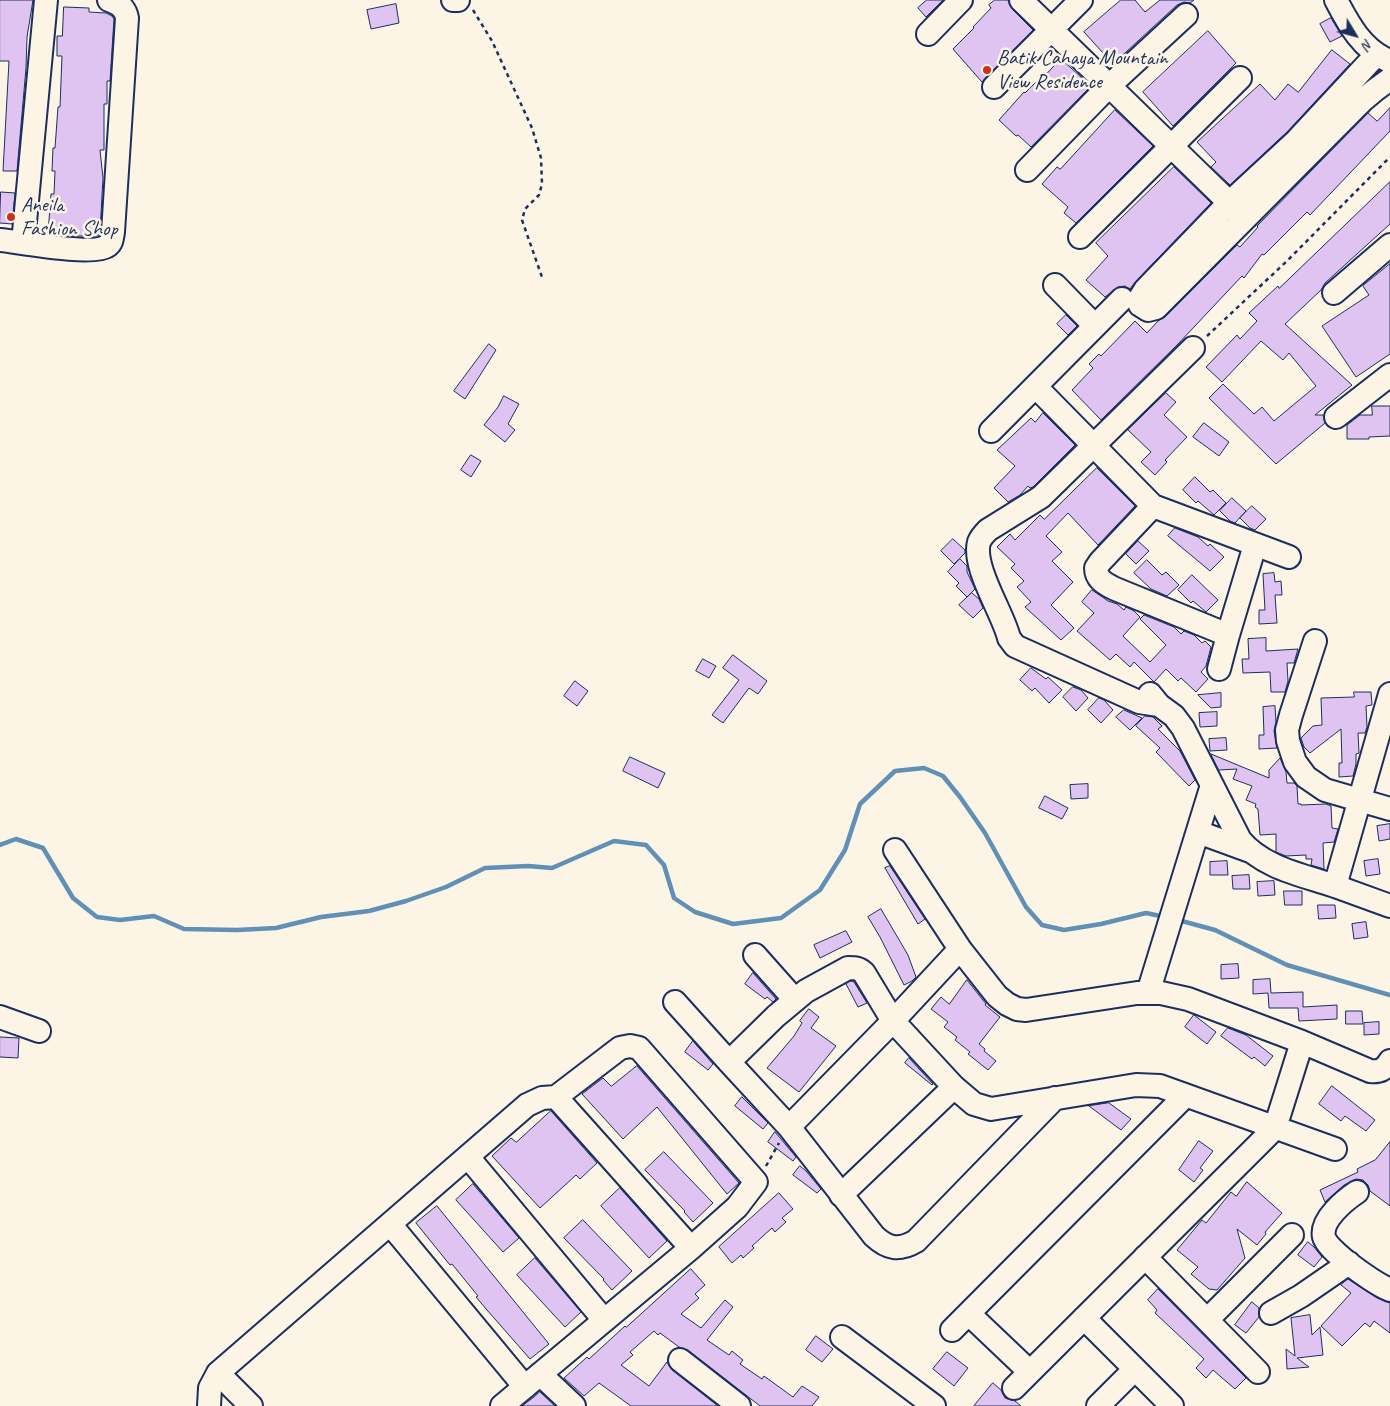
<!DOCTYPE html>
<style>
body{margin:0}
#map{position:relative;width:1390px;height:1406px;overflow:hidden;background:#fcf5e5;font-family:Caveat,sans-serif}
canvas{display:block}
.north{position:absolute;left:1330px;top:10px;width:50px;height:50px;-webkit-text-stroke:4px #fcf5e5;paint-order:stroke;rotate:127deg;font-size:14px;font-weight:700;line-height:20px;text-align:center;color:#1b2f5e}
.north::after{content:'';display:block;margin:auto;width:18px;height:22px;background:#1b2f5e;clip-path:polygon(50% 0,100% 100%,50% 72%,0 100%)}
</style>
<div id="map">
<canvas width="1390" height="1406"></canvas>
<div class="north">N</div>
</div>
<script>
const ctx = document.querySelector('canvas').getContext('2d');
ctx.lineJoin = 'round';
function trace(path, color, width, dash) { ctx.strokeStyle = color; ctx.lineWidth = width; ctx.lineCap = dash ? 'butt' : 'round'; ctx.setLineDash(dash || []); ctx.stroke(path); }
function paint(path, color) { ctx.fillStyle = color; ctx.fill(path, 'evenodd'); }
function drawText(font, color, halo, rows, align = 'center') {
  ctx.font = font + ' Caveat,sans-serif'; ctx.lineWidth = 5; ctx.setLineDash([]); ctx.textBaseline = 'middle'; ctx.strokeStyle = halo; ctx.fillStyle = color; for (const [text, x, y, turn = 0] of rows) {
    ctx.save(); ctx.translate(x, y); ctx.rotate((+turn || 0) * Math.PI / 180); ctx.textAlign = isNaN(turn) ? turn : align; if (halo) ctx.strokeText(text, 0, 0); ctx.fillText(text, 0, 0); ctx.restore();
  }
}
trace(new Path2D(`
 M0 845 16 839 43 848 73 898 97 917 120 920 154 916 184 929 237 930 276 928 321 917 369 911 406 901 446 887 485 868 528 866 552 868 614 841 646 845 664 865 674 898 695 912 733 924 781 918 820 890 845 850 860 804 895 771 924 768 943 776 960 797 985 833 1026 907 1042 925 1064 930 1101 924 1146 913 1165 917
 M1178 920 1215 930 1287 965 1390 995`), '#6090b5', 4.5);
const building = new Path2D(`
 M0 0H33L27 37 26 68 17 171H3L9 61H0Z
 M927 0H943L926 17 918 8Z
 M995 0H1008L1012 9 1033 30 982 82 953 49 974 28 973 27 991 8 989 5Z
 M1121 0H1135L1145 12 1160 0H1194L1190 3 1184 2 1177 5 1113 64 1084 32Z
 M396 4 399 23 371 29 367 10Z
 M64 7 89 8V12L106 13 112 16 114 19 110 81H107V104H104V150H100L103 178 100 231 99 235 97 236H73L48 233 51 194H54L55 171H52L53 148H55L58 107H60L62 56H57V36H62Z
 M1331 18 1342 36 1330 42 1320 24Z
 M1208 31 1236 63 1173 126 1143 92Z
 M1332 50 1350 64 1287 132 1230 185 1211 167 1216 162 1197 142 1260 84 1275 100 1288 84 1298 92Z
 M1061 59 1091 86 1031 147 1018 135 1016 136 999 120 1024 92 1025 93 1043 75 1044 76Z
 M1390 108V131L1310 215 1307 212 1264 255 1262 254 1244 278 1242 276 1178 344 1101 420 1072 390 1093 368 1089 364 1099 354 1101 356 1135 321 1147 333 1158 321 1165 317 1237 245 1240 247 1258 227 1257 226 1368 113 1377 121Z
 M1115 110 1153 146 1076 223 1064 213 1068 207 1042 184 1057 167 1060 169Z
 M1174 167 1211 203 1136 281 1130 289 1125 286 1118 287 1105 297 1086 280 1108 256 1096 243Z
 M1390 182V224L1325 283 1321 290 1285 324 1352 385 1315 415H1323L1325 423 1276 464 1209 398 1223 384 1254 414 1262 407 1274 421 1316 386 1289 353 1283 360 1261 341 1222 382 1206 367 1237 335 1240 339 1257 321 1249 313 1278 286 1279 288Z
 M1 192 15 193 12 224 0 223Z
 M1390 264V354L1356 377 1322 326 1369 295 1363 286Z
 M1066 315 1077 326 1068 335 1057 324Z
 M489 344 496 350 465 399 454 391Z
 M1166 393 1176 402 1164 415 1187 437 1165 460 1167 462 1155 475 1141 462 1151 452 1128 430Z
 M504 396 519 404 508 424 515 430 505 442 484 425 498 407Z
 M1372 406H1390V436L1369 437V439H1347V425L1360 415H1372Z
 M1043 413 1075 445 1033 487 1030 488 1028 486 1020 495 1008 502 994 488 1015 466 997 450 1031 418 1035 422Z
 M1204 423 1229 442 1219 456 1193 437Z
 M471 455 481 461 471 477 461 470Z
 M1097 468 1135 506 1098 545 1068 513 1046 536 1062 552 1052 561 1073 582 1051 605 1074 628 1061 640 1025 607 1031 602 1017 587 1024 581 1011 568 1015 564 997 547 1010 534 1015 540 1040 515 1044 519Z
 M1195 477 1210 492 1213 490 1226 503 1214 515 1198 501 1196 503 1183 490Z
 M1232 498 1246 511 1235 523 1230 521 1220 511Z
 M1252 506 1266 519 1255 530 1250 528 1240 518Z
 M1175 528 1198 537 1208 546 1210 544 1224 557 1210 571 1168 536Z
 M953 539 965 550V553L954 564 941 551Z
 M1138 541 1149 551 1136 564 1126 554Z
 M960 559 967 566V572L975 589 967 597 956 586 959 583 948 572Z
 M1147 560 1162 575 1166 572 1179 585 1167 596 1151 589 1134 573Z
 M1274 573 1275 582 1281 581 1282 595H1275L1277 623 1259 624V610H1265L1263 574Z
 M1192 575 1218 600 1206 612 1193 601 1191 603 1178 590Z
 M1092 590 1108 601 1117 604 1124 610 1126 607 1134 611 1140 617 1123 636 1150 662 1166 645 1140 619 1144 615 1174 627 1181 634 1184 631 1194 635 1202 643 1205 641 1211 647 1206 666 1201 672 1208 679 1196 692 1181 678 1178 681 1166 669 1154 682 1134 662 1130 667 1116 654 1110 660 1077 631 1094 613 1082 602Z
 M972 593 979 599 983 608 973 618 959 605Z
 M1266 638V651L1298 649 1294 663H1287L1288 681 1285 692H1271L1270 672 1243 673 1242 659H1249L1248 639Z
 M733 655 767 681 758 694 749 688 723 723 712 715 739 680 723 668Z
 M703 659 716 666 709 678 696 671Z
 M1031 668 1046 679 1048 677 1062 690 1049 703 1035 688 1032 691 1020 680Z
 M575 681 588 691 577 706 564 696Z
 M1073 687 1081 690 1088 698 1076 711 1063 697Z
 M1354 692H1371L1372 705 1366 706 1367 727 1365 733H1358L1359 753 1356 754V764L1353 776 1339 777V763H1342L1341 729 1310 753 1304 747 1301 738 1313 726 1322 725 1321 698 1354 697Z
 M1221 693V707L1211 708 1198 695Z
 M1099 698 1104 700 1113 710 1101 723 1088 710Z
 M1275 706 1276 722 1274 731 1277 748 1259 749V735H1264L1263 707Z
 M1124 710 1142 718 1130 730 1116 717Z
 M1217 712V726L1200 727 1199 713Z
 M1145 716 1153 717 1162 726 1158 729 1180 751 1195 780 1189 786 1156 752 1160 748 1136 726Z
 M1226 738 1227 750 1210 751 1209 739Z
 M1211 754 1269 778V770L1280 758 1286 772 1287 783H1294L1297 786 1298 804H1301V805L1326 804 1331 806 1332 828 1338 829 1334 842 1323 843 1324 869 1311 865 1312 859H1306V855L1286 856 1276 852V834L1260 835 1258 809 1255 807 1256 804 1246 800 1252 786 1233 779 1237 769 1219 770Z
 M630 757 665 773 658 788 623 771Z
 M1088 784V798L1071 799 1070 785Z
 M1045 796 1068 808 1062 819 1039 808Z
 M1390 824V839L1379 841 1377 826Z
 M1378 859 1380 874 1366 876 1364 861Z
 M1227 861 1228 875H1210V862Z
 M890 866 925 919 918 924 885 868Z
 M1249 875 1250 889H1233L1232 876Z
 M1274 881 1275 895 1258 896 1257 882Z
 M1284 891H1302V905H1285Z
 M1318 905H1335L1336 918 1319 919Z
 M881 909 908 955 916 977 912 981 904 985 880 937 868 917Z
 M1366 922 1368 937 1354 939 1352 924Z
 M846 931 852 942 820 958 814 945Z
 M1238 964 1239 978 1221 979V965Z
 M753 973 776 999 773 1002 767 997 765 999 745 984Z
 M1270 979 1271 993 1303 992V1007L1337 1005V1019L1299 1021 1298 1008H1269L1268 993 1253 994V980Z
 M967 980 986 1004 985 1005 1000 1017 979 1044 985 1049 984 1051 996 1061 988 1070 968 1054 970 1052 955 1040 957 1037 944 1027 948 1022 931 1009 941 997 949 1004Z
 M851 981 854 982 867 1003 858 1007 846 984Z
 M809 1009 819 1017 811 1028 836 1046 799 1092 767 1068 794 1036 802 1023 800 1021Z
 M1346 1011H1362L1363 1024H1346Z
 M1194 1015 1216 1032 1207 1044 1185 1027Z
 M1379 1022V1034L1364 1035V1023Z
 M1228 1028 1246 1035 1273 1056 1265 1066 1254 1057 1252 1059 1221 1036Z
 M0 1037 19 1038 18 1058 0 1057Z
 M693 1041 713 1064 708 1070 685 1052Z
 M909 1058 933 1084 932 1085 905 1063Z
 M637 1066 739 1183 727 1194 657 1107 623 1139 582 1094 603 1078 611 1086Z
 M1332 1086 1375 1120 1366 1131 1345 1116 1341 1121 1319 1104Z
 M742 1097 768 1123 763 1129 735 1106Z
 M1109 1103 1131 1119 1121 1130 1089 1106Z
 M551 1111 597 1163 580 1179 576 1175 540 1208 492 1156 511 1138 516 1142Z
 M775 1132 796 1157 793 1161 768 1142Z
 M1199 1141 1213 1151 1200 1168 1203 1170 1194 1182 1179 1170Z
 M1390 1142V1206L1370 1191 1368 1185 1363 1180 1356 1179 1344 1185 1325 1202 1320 1190 1358 1172 1357 1169 1375 1160Z
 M664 1152 713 1203 693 1222 684 1212 685 1211 645 1170Z
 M800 1166 806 1171 821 1189 817 1193 793 1175Z
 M1247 1182 1282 1213 1265 1232 1266 1234 1257 1245 1237 1229 1245 1258 1217 1290 1209 1289 1191 1274 1198 1267 1177 1250 1202 1220 1206 1223 1231 1192 1236 1196Z
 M473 1184 519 1238 503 1252 456 1200Z
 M620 1188 667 1241 649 1258 601 1206Z
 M779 1193 793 1209 782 1218 786 1222 775 1232 772 1228 752 1246 754 1248 743 1258 741 1255 732 1263 719 1247Z
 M437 1206 549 1344 530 1359 487 1310 476 1297 478 1296 452 1264 450 1265 416 1223Z
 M583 1220 632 1271 612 1290 603 1280 604 1279 564 1238Z
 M1308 1242 1314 1247 1322 1257 1314 1267 1298 1255Z
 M535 1258 581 1312 565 1327 517 1275Z
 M691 1269 705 1285 695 1294 699 1298 681 1314 701 1328 725 1300 733 1307 707 1340 729 1355 732 1351 743 1360 740 1364 762 1379 764 1376 793 1397 802 1386 819 1397 812 1406H760L688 1350 679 1347 660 1333 658 1335 654 1331 630 1352 633 1355 621 1365 649 1386 667 1362 672 1370 718 1406H631L599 1383 584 1396 564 1378 587 1357 589 1359 625 1326 626 1327Z
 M1348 1279 1377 1298 1390 1303V1333L1374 1321 1370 1327 1365 1323 1342 1346 1321 1326 1351 1293 1341 1285Z
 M1158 1289 1246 1378 1235 1389 1213 1370 1206 1378 1196 1368 1204 1359 1155 1313 1157 1310 1148 1300Z
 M1252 1302 1259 1308V1317L1246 1333 1235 1325Z
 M1310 1315 1312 1335 1320 1327 1323 1355 1297 1358 1309 1367 1287 1369 1286 1349 1295 1356 1291 1318Z
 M816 1336 833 1349 822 1362 806 1350Z
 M947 1352 968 1368 954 1386 933 1369Z
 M993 1383 1001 1390 1005 1398 1015 1401 1021 1406H974Z
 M540 1392 555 1406H522L534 1397Z`);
paint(building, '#dfc4f2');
trace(building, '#1b2f5e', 1);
const minor = new Path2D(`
 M453 0H458
 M1021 0 1240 213
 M1336 0C1349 25 1362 49 1389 61
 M928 34 961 0
 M1376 55 1296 141 1229 203 1145 290 1140 298V305L1148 310 1156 308 1363 100 1375 90 1390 79
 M994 87 1081 0
 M1027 170 1109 86 1186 15
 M1080 237 1240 78
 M0 240C19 242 93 256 107 246 112 243 112 238 113 232L127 18C125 7 118 3 109 0
 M23 243 46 0
 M1055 285 1095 326
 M1334 293 1390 245
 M1036 387 1153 506 1289 557
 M1336 417 1390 375
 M991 431 1122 299
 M1153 506 1100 562 1096 568C1096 579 1104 583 1113 588L1228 635
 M1315 641 1291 715 1287 730 1288 741 1295 762 1306 777 1325 790 1390 809
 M1219 669 1228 635 1255 545
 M1150 694 1159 705 1174 716 1183 728 1240 840C1263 868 1303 875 1335 886
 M1390 694 1335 886 1390 906
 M1159 705 1139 702 1015 646 1009 638C1003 613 972 567 979 542 981 537 985 533 988 530L1041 497 1193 348
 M1198 832 1250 851
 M895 850 960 949 997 996 1007 1004 1017 1009 1026 1010 1137 993H1161L1188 999 1302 1042
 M755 955 795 1000
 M1148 993 1212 785
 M675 1002 729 1062 789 1127 874 1236C888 1249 899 1251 916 1241L1055 1098
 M0 1017 39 1031
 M729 1062 776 1016 806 991 848 968C855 968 859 968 864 973L893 1021 954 1087 974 1104 991 1109 1136 1085 1160 1086 1335 1149
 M556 1097 691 1248
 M789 1127 893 1021 960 949
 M468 1157 604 1320
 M1357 1192C1345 1200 1320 1220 1324 1237 1328 1252 1376 1284 1390 1290
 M841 1195 954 1087
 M390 1224 525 1387
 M1145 1257 1258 1372
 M1271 1313 1301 1296 1349 1263
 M969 1314 1030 1372 1275 1128 1302 1042 1370 1071C1380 1072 1384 1070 1390 1061
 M1084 1318 1172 1406
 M1207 1320 1292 1235
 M952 1330 1185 1096
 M842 1337 934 1406
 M680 1360 739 1406
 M218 1373 251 1406
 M540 1374 574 1406
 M1014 1388 1030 1372
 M209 1406 210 1388 218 1373 527 1105 542 1098 556 1097 620 1048 630 1046 639 1048 756 1182 737 1207 691 1248 502 1406
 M1098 1406 1135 1369`);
trace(minor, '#1b2f5e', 26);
trace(new Path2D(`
 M473 10 492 41 532 128 541 158 542 184 539 195 525 209 522 220 543 280
 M1207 336 1288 260 1390 157
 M766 1166 779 1143`), '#1b2f5e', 2.5, [4, 4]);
trace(minor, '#fcf5e5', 22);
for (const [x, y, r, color] of [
 [987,70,5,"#c8321e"],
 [11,217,5,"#c8321e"]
]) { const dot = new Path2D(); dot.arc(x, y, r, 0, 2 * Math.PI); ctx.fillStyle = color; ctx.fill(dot); trace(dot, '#fcf5e5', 2); }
drawText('21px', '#1b2f5e', '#fcf5e5', [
 ["Batik Cahaya Mountain",997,58],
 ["View Residence",997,82],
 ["Aneila",21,205],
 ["Fashion Shop",21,229]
], 'left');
</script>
